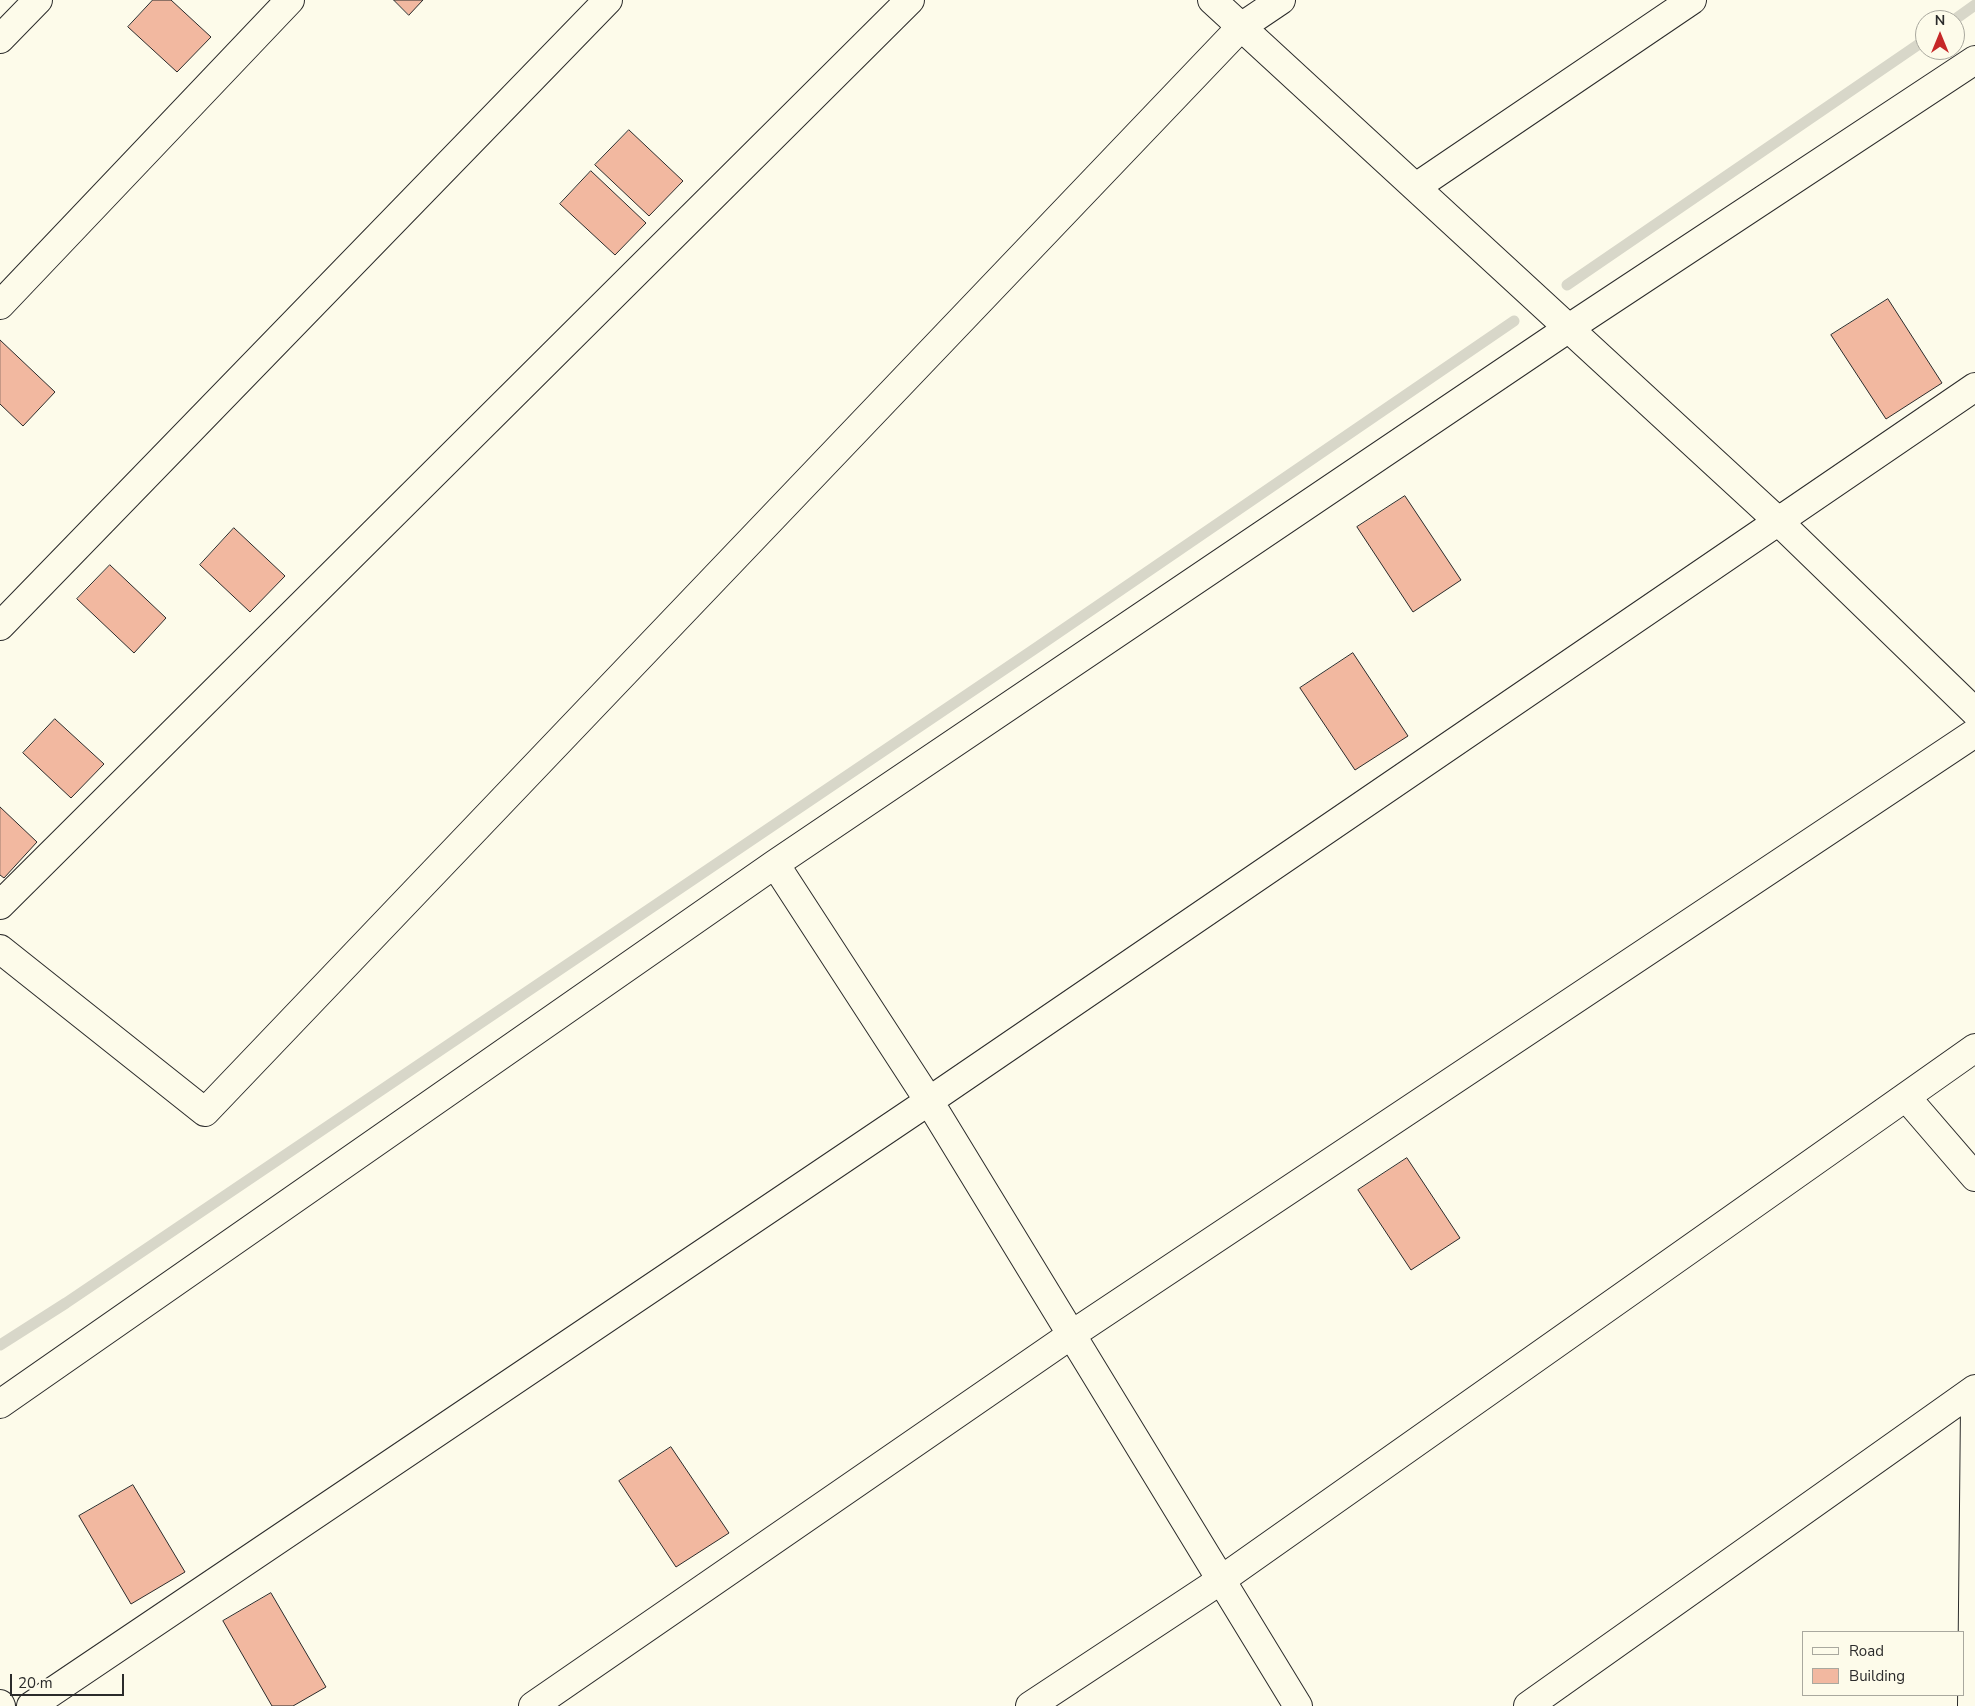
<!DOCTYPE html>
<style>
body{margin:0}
#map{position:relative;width:1975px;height:1706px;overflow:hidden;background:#fdfbea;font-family:"Nunito Sans",sans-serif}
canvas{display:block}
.legend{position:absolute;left:1802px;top:1631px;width:162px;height:65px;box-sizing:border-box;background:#fdfbea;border:1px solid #a9a89e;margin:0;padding:6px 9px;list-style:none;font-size:15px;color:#2b2b2b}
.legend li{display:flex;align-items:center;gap:10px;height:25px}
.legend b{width:25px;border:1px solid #a9a89e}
.north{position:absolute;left:1915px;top:10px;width:50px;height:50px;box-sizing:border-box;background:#fdfbea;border:1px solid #a9a89e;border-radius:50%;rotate:0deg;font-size:14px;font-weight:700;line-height:20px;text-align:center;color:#2b2b2b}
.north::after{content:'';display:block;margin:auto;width:18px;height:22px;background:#c62828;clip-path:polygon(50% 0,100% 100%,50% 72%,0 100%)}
.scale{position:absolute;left:10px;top:1674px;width:114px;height:22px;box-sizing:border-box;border:2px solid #2b2b2b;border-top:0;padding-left:6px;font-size:15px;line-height:18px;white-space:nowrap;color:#2b2b2b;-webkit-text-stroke:4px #fdfbea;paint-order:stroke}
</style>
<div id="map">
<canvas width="1975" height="1706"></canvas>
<ul class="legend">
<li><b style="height:6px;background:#fdfbea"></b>Road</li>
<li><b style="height:14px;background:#f2b8a0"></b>Building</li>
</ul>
<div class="north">N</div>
<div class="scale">20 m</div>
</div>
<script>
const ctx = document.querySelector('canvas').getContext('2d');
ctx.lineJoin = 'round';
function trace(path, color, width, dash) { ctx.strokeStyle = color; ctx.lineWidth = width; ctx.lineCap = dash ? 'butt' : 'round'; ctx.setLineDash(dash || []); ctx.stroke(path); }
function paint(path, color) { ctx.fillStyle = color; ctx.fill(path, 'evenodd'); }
trace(new Path2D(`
 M1954 20 1975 5
 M1567 285 1925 40
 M0 1345 66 1303 1033 650 1514 321`), '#d8d7c9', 11);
const building = new Path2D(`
 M153 0H171L211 37 177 72 128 27Z
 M394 0H423L409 15Z
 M629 130 683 181 649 216 595 165Z
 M591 171 646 223 615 255 560 204Z
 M1888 299 1942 383 1886 419 1831 335Z
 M0 340 55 392 23 426 0 404Z
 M1405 496 1461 580 1413 612 1357 527Z
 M234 528 285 576 250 612 200 565Z
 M110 565 166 618 134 653 77 599Z
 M1353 653 1408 736 1355 770 1300 688Z
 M55 719 104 764 71 798 23 753Z
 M0 807 37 842 4 878 0 875Z
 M1407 1158 1460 1238 1411 1270 1358 1190Z
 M671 1447 729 1533 676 1567 619 1481Z
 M133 1485 185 1572 131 1604 79 1516Z
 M271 1593 326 1687 293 1706H272L223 1621Z`);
paint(building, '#f2b8a0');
trace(building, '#2b2b2b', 1);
const minor = new Path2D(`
 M1212 0 1778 521 1975 712
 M0 39 38 0
 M1416 187 1692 0
 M0 305 290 0
 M0 626 608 0
 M775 864 929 1101 1298 1706
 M0 905 910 0
 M0 949 205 1112 1241 27 1281 0
 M1906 1097 1975 1177
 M0 1404 775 864 1569 328 1975 60
 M0 1704 1 1706
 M31 1706 929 1101 1975 387
 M533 1706 1071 1335 1975 733
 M1030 1706 1221 1580 1975 1048
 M1528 1706 1975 1389
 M1972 1706 1975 1406`);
trace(minor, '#2b2b2b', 30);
trace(minor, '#fdfbea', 28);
</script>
